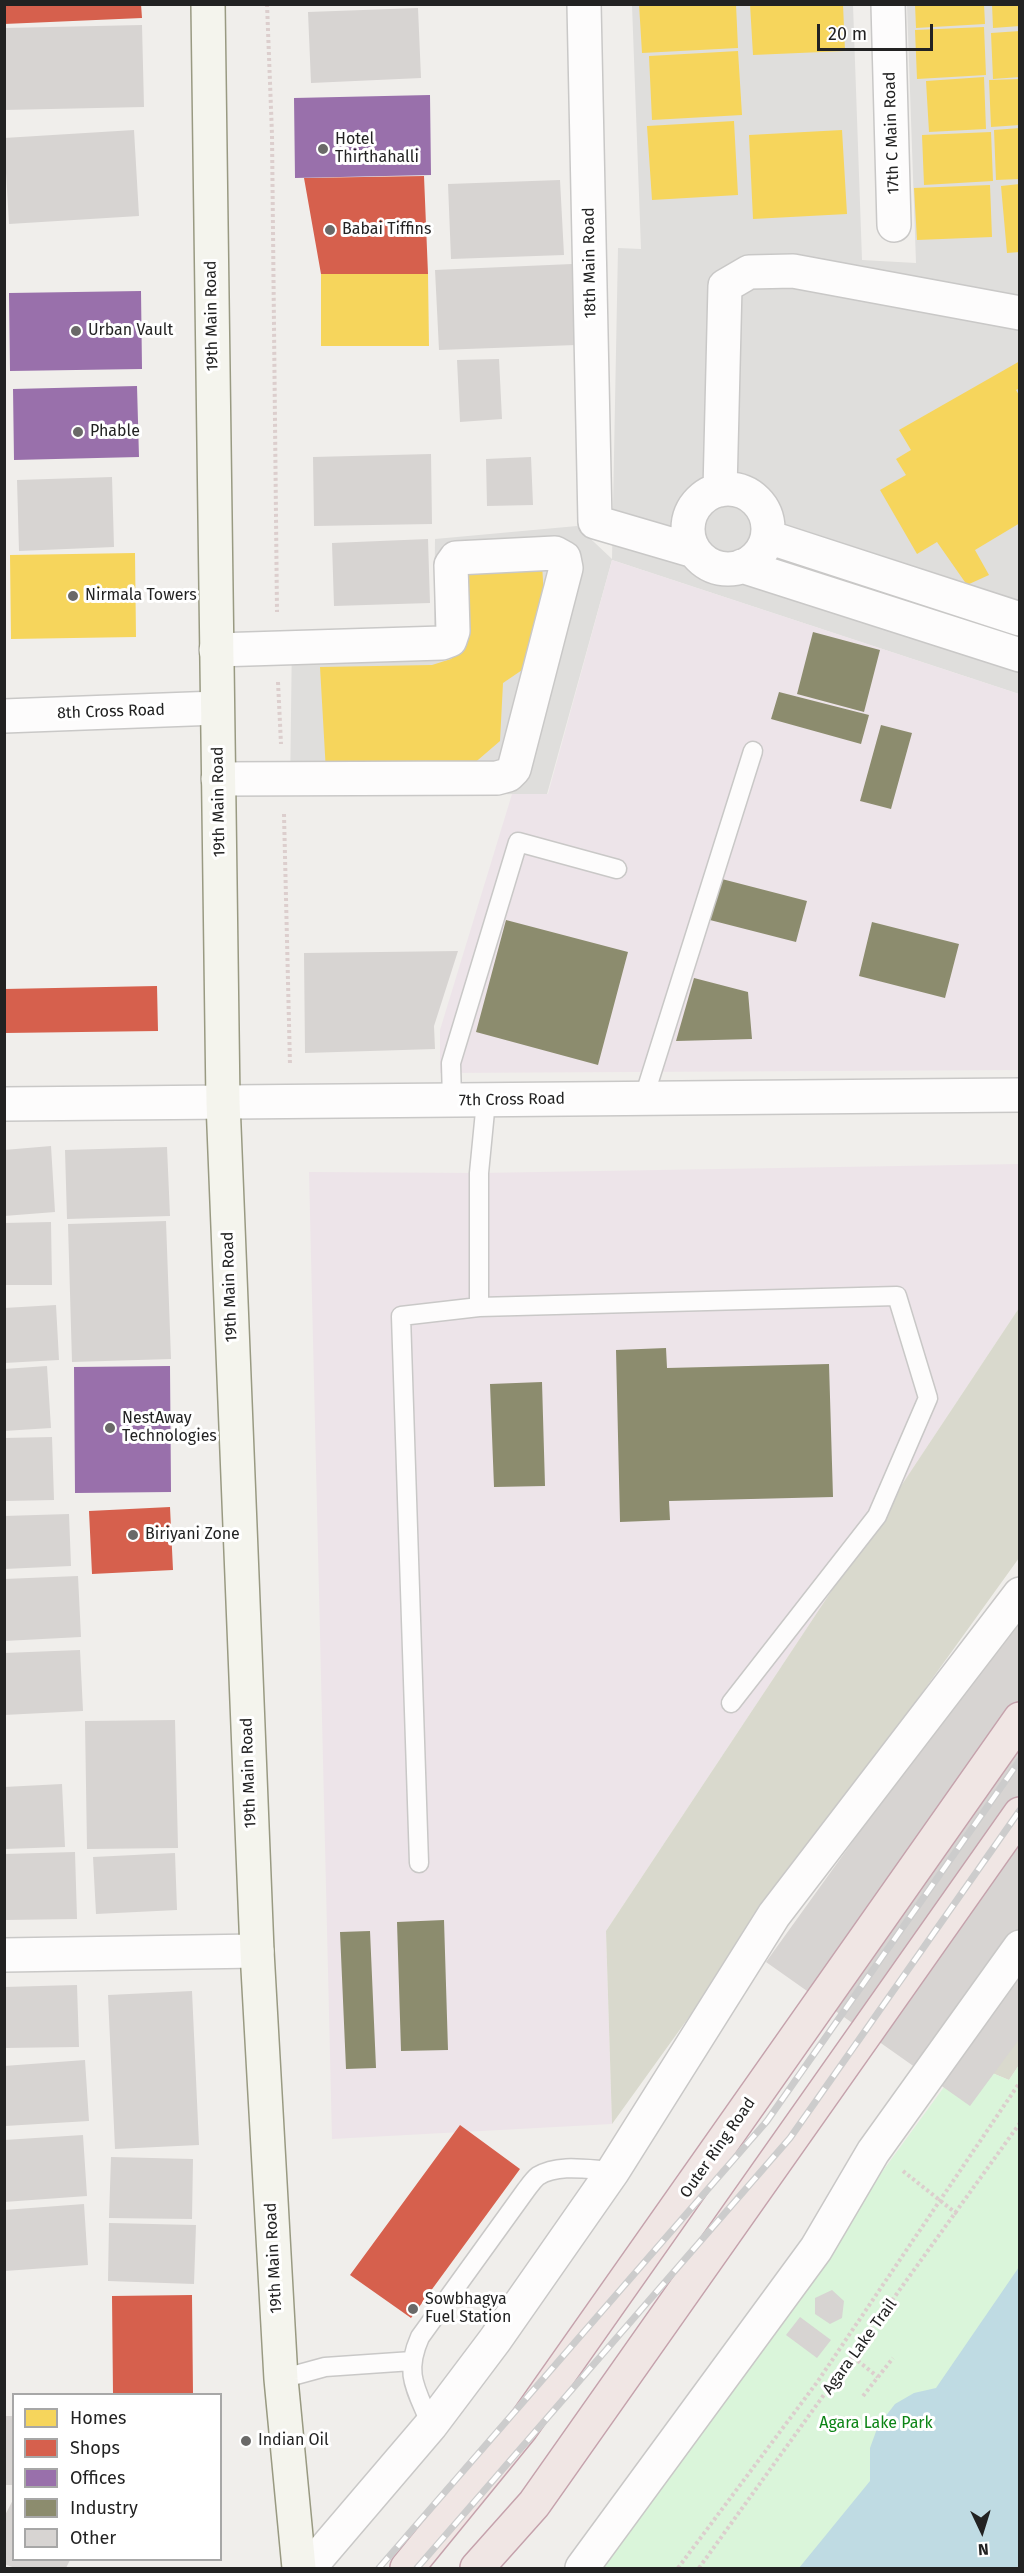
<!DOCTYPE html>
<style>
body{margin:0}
#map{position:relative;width:1024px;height:2573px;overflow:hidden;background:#f0eeeb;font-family:"Fira Sans",sans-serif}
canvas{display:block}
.frame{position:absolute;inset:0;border:6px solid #222;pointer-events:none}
.legend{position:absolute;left:12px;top:2393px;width:210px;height:168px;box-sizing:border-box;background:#fff;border:2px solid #a7a7a7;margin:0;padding:8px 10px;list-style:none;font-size:18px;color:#222}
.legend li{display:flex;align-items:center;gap:12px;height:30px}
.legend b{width:30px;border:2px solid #a7a7a7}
.north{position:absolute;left:952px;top:2501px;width:60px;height:60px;-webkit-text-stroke:4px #fff;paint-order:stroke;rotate:176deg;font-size:16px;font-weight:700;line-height:24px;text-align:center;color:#222}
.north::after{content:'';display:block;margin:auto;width:21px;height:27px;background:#222;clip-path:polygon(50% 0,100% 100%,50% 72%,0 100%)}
.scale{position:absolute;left:817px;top:24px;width:116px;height:27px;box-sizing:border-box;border:3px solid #222;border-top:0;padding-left:8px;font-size:18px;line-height:21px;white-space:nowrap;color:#222;-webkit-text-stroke:4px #fff;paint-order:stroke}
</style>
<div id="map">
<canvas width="1024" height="2573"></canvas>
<div class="frame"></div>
<ul class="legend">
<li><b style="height:16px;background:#f6d55c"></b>Homes</li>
<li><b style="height:16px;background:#d6604d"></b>Shops</li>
<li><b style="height:16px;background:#9970ab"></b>Offices</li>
<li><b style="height:16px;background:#8c8c6e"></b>Industry</li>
<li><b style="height:16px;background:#d7d4d2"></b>Other</li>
</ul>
<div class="north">N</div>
<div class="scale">20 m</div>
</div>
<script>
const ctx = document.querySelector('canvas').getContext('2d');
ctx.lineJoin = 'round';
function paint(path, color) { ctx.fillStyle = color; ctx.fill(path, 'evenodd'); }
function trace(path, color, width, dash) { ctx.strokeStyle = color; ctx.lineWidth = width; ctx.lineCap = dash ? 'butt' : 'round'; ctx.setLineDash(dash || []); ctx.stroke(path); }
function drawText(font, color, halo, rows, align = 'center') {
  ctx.font = font + ' "Fira Sans",sans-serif'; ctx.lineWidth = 6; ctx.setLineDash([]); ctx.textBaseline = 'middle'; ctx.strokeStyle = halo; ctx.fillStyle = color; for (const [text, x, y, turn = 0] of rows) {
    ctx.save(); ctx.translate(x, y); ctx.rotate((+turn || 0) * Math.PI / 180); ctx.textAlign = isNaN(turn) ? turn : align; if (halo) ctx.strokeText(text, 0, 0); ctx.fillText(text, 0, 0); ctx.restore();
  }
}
paint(new Path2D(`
 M632 5H853L862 260 916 263 907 5H1019V694L612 560 547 794 290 795 292 635 434 631 435 539 577 526 612 559 618 248 641 249Z`), '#dfdedc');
paint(new Path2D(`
 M612 560 1019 694V1070L440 1073V1030L512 794H548Z
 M1019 1164V1308L606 1931 612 2124 332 2139 309 1172 479 1173Z`), '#ede4e9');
paint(new Path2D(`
 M1019 1308V1558L612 2124 606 1931Z
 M1019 1985V2065L1009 2080 963 2061Z`), '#d9d9cd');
paint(new Path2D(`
 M963 2061 1009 2080 1019 2065V2568H593Z`), '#daf5da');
paint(new Path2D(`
 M1019 2267V2568H799L870 2481V2448L878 2426 895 2404 914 2393 936 2388Z`), '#bfdbe3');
paint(new Path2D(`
 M639 4H736L738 48 642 53Z
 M750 4H843L845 51 753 55Z
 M915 4H984L985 24 916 28Z
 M992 4H1020V26L993 28Z
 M984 27 986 75 917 79 915 30Z
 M1020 31V77L993 79 991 33Z
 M738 51 742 115 652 120 649 56Z
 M984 77 986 129 929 132 926 81Z
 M1020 79V125L991 127 989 80Z
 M734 121 738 195 652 200 647 126Z
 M1020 128V179L996 180 994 130Z
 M842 130 847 214 753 219 749 135Z
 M991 132 993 181 924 185 922 135Z
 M1020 184V252L1007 253 1001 186Z
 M990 185 992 237 917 240 914 188Z
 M321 274H428L429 346H321Z
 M1020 361V388L1016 390 1020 397V523L975 550 989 575 967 585 937 542 917 554 880 490 906 475 896 459 911 450 899 430Z
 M135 553 136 637 11 639 10 555Z
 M542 564 545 615 528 666 503 683 500 741 464 772H326L320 667 432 665 451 659 463 647 461 568Z`), '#f6d55c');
paint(new Path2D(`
 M4 4H141L142 18 4 24Z
 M424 176 428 274H321L304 178Z
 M157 986 158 1031 5 1033 4 989Z
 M170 1507 173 1570 92 1574 89 1511Z
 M460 2125 520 2169 411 2318 350 2275Z
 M192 2295 193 2394H113L112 2296Z`), '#d6604d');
paint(new Path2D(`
 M430 95 431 175 295 178 294 98Z
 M141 291 142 369 10 371 9 293Z
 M137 386 139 457 14 460 13 389Z
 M170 1366 171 1492 75 1493 74 1367Z`), '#9970ab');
paint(new Path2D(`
 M813 632 880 650 864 712 797 694Z
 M779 692 869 715 861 744 771 719Z
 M881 725 912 733 891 809 860 801Z
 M718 878 807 901 796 942 706 919Z
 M506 920 628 952 598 1065 476 1032Z
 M872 922 959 944 945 998 859 976Z
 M694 978 748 992 752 1039 676 1041Z
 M666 1348 667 1368 829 1364 833 1497 669 1501 670 1520 620 1522 616 1350Z
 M542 1382 545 1486 494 1487 490 1384Z
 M444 1920 448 2050 401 2051 397 1922Z
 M370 1931 376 2068 346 2069 340 1932Z`), '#8c8c6e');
paint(new Path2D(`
 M418 8 421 78 311 83 308 12Z
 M142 25 144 107 4 110V28Z
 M134 130 139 216 9 224 4 138Z
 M560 180 564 255 451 259 448 184Z
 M572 264 576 345 439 350 435 270Z
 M499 359 502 419 460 422 457 360Z
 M431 454 432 524 314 526 313 457Z
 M531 457 533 505 487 506 486 459Z
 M112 477 114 547 19 551 17 480Z
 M428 539 430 603 334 606 332 543Z
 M458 951 434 1026 435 1049 305 1053 304 953Z
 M51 1146 55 1212 4 1216V1150Z
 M167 1147 170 1216 67 1219 65 1150Z
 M166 1221 171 1359 72 1362 68 1224Z
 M51 1222 52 1285H4V1223Z
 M56 1305 59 1360 4 1363V1308Z
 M47 1366 51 1428 4 1431V1369Z
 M52 1437 54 1500 4 1501V1438Z
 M69 1514 71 1566 4 1569V1516Z
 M78 1576 81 1637 4 1641V1579Z
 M1020 1609V2038L970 2106 766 1962Z
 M80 1650 83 1711 4 1715V1653Z
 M175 1720 178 1848 87 1849 85 1721Z
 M62 1784 65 1847 4 1849V1787Z
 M75 1852 77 1919 4 1920V1854Z
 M175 1853 177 1910 96 1914 93 1857Z
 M77 1985 79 2047 4 2048V1987Z
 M192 1991 199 2145 115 2149 108 1995Z
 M85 2060 89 2121 5 2126 4 2066Z
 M83 2135 87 2196 4 2202V2140Z
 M111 2157 193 2159 192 2219 109 2218Z
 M84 2204 88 2265 5 2271 4 2210Z
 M109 2223 196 2225 194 2284 108 2281Z
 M832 2290 844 2301 842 2318 830 2324 815 2314V2298Z
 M800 2317 831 2340 817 2358 786 2335Z
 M4 2416H14V2485H4Z
 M14 2498V2560H70L66 2568H15L4 2564V2517Z`), '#d7d4d2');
const service = new Path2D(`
 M644 1097 753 751
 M452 1100 451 1063 518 842 617 869
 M486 1101 479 1173V1307L897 1296 928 1398 877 1516 731 1703
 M419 1863 401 1316 479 1307
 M281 2379 325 2367 412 2361
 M431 2425C417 2390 403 2375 420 2337L526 2190C529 2186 534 2179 538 2176 559 2163 590 2170 613 2171`);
const minor = new Path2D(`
 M584 4 595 522 694 551
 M888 4 894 225
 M688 529a40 40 0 1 1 80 0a40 40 0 1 1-80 0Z
 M720 490 725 286 749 272 793 271 1020 313
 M768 537 1020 619
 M742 566 1020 655
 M216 650 442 643 450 640 453 631 451 565 456 558 555 553 564 558 566 568 514 769 508 775 497 778 218 779
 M4 716 217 708
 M4 1955 257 1951`);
const tertiary = new Path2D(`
 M4 1104 1020 1095
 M309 2568 431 2425 495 2340 613 2171 774 1915 1020 1594
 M582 2568 816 2249 873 2152 1020 1947`);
const secondary = new Path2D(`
 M208 4 223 1102 257 1951 281 2379 299 2568`);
const trunk = new Path2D(`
 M407 2568 522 2427 1020 1719
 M477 2568 534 2504 1020 1814`);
trace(service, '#c9c8c7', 21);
trace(minor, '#c9c8c7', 36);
trace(tertiary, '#c9c8c7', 36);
trace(secondary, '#999a82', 36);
trace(trunk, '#c5a2ac', 36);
trace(new Path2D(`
 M267 4 272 135 277 612
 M278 682 281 744
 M284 814 290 1065
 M903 2171 957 2214
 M853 2357 878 2377
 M863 2396 893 2358
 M678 2568 818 2381 1020 2082
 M699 2568 1020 2123`), '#dccecd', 4, [3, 3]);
trace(service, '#fdfcfc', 18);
trace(minor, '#fdfcfc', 33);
trace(tertiary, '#fdfcfc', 33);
trace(secondary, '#f4f4ed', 33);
trace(trunk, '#f0e6e4', 33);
const rail = new Path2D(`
 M379 2568 767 2121 1020 1760
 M417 2568 790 2138 1020 1810`);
trace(rail, '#ccc', 7);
trace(rail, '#fff', 4.5, [14]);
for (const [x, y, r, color] of [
 [323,149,6,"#6a6968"],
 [330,230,6,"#6a6968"],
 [76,331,6,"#6a6968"],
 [78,432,6,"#6a6968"],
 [73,596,6,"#6a6968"],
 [110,1428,6,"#6a6968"],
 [133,1535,6,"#6a6968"],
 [413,2309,6,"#6a6968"],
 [246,2441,6,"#6a6968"]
]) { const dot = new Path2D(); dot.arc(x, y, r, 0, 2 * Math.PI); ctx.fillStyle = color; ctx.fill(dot); trace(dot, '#fff', 2); }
drawText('16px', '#222', '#fff', [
 ["17th C Main Road",892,133,-92],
 ["18th Main Road",590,263,-91],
 ["19th Main Road",212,316,-91],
 ["8th Cross Road",111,712,-2],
 ["19th Main Road",219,802,-91],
 ["7th Cross Road",512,1100,-1],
 ["19th Main Road",230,1287,-92],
 ["19th Main Road",249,1773,-92],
 ["Outer Ring Road",718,2148,-55],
 ["19th Main Road",274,2258,-93],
 ["Agara Lake Trail",860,2347,-54]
]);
drawText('16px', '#222', '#fff', [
 ["Hotel",335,140],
 ["Thirthahalli",335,158],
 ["Babai Tiffins",342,230],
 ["Urban Vault",88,331],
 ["Phable",90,432],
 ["Nirmala Towers",85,596],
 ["NestAway",122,1419],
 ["Technologies",122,1437],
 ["Biriyani Zone",145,1535],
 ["Sowbhagya",425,2300],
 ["Fuel Station",425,2318],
 ["Indian Oil",258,2441]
], 'left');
drawText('16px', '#0c8416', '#fff', [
 ["Agara Lake Park",876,2424]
]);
</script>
